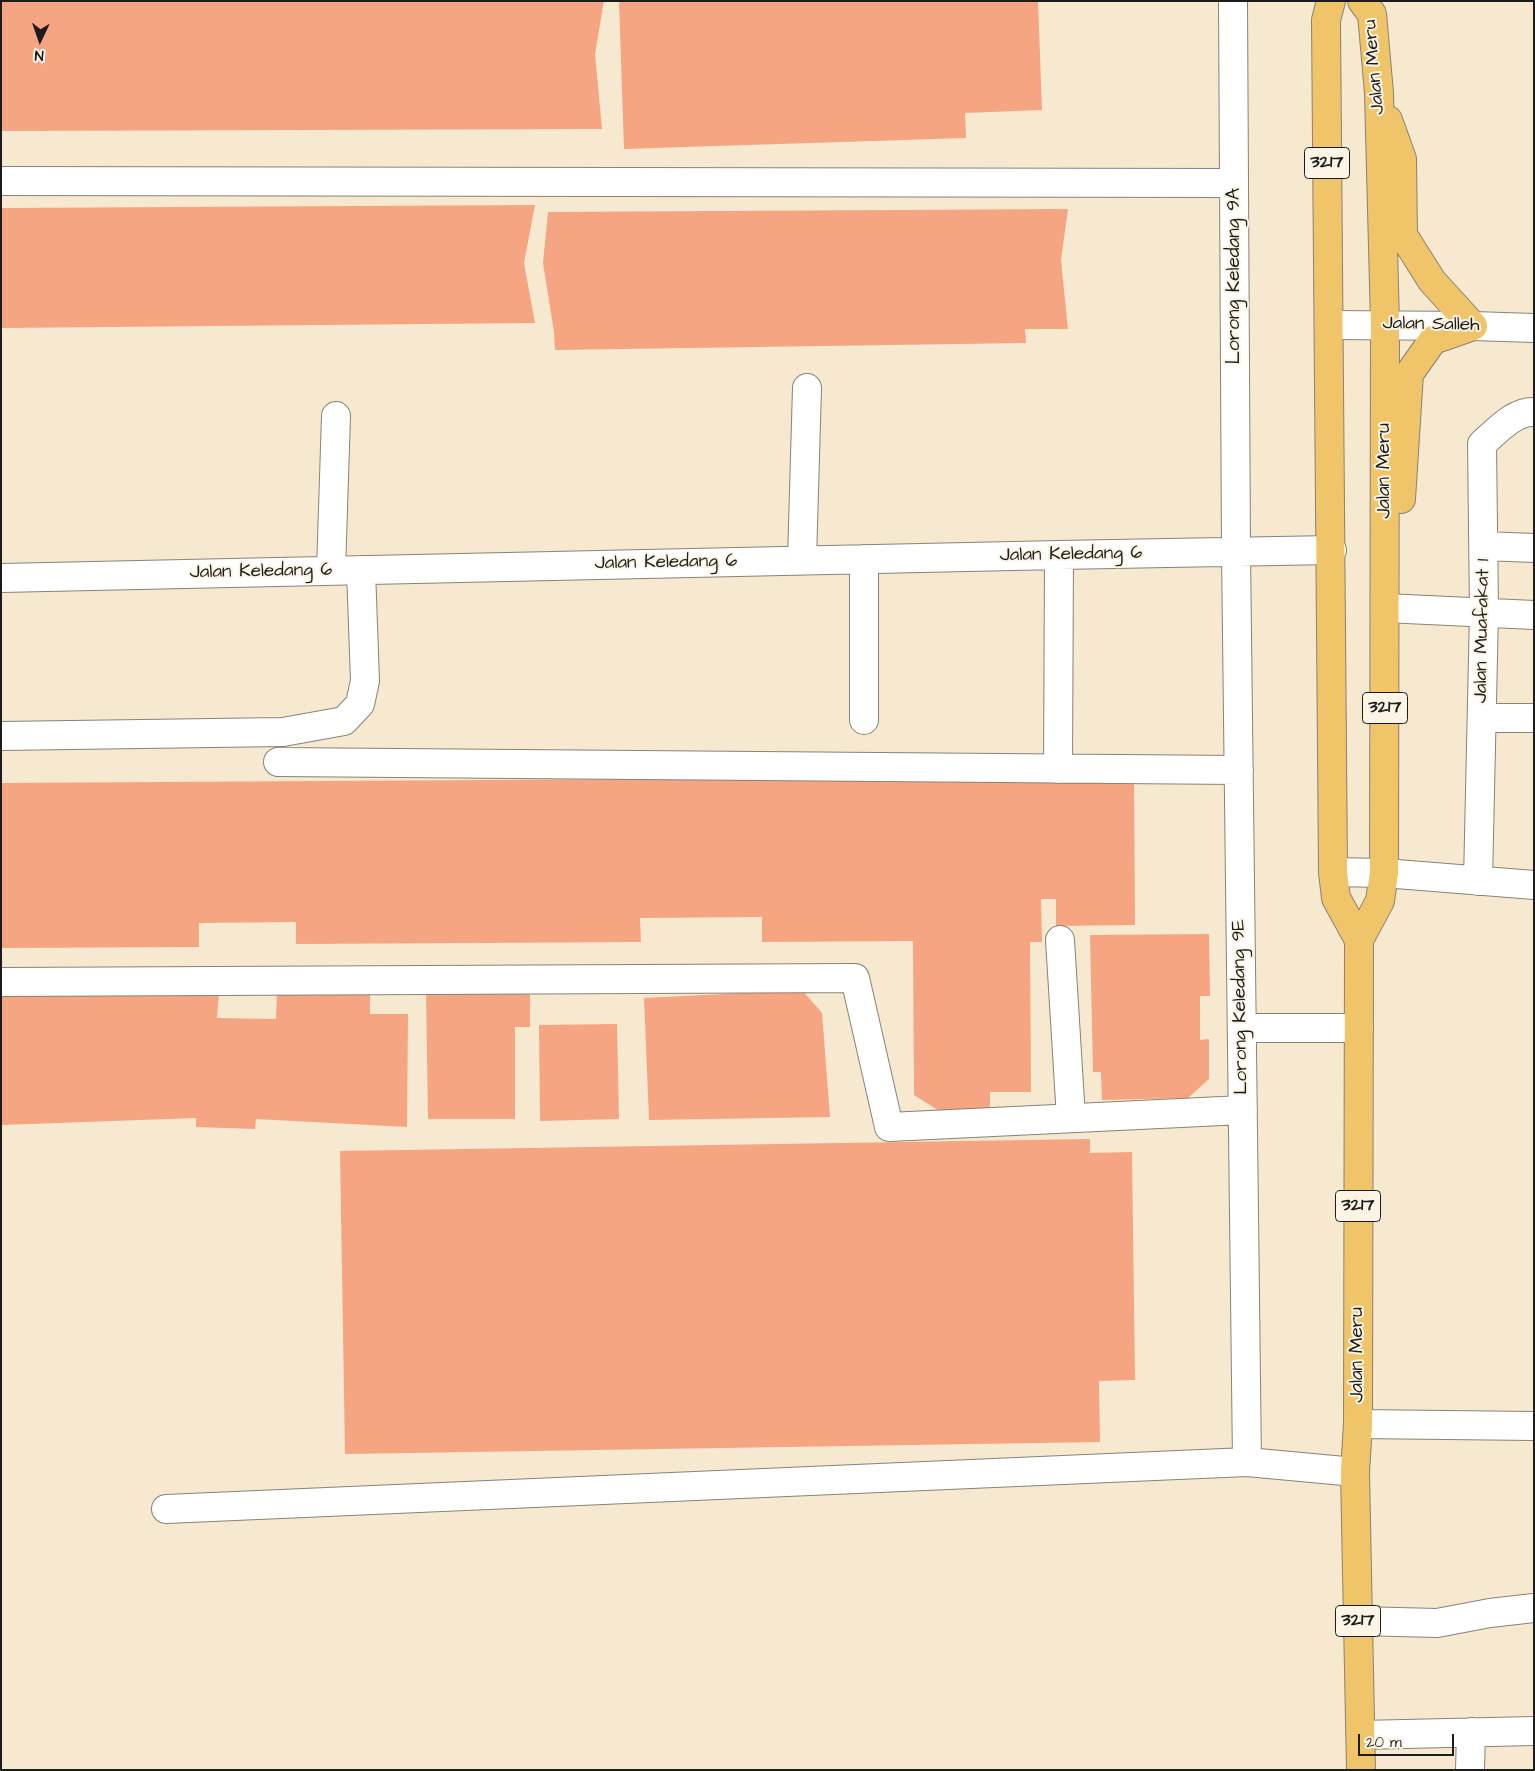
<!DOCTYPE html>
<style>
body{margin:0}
#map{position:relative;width:1535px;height:1771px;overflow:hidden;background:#f6e9d0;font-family:"Architects Daughter",sans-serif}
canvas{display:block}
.frame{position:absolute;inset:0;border:2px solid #1c1c1c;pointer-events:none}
.north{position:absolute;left:15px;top:15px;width:50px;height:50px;-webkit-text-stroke:4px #fcf5e5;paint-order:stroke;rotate:183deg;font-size:14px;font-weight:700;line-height:20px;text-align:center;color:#1c1c1c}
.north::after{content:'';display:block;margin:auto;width:18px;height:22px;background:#1c1c1c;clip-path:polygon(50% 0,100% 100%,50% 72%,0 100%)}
.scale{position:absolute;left:1358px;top:1734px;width:96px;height:22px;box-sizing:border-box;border:2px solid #1c1c1c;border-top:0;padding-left:6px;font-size:15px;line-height:18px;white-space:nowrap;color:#1c1c1c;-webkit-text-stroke:4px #fcf5e5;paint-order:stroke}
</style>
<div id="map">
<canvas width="1535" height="1771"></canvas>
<div class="frame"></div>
<div class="north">N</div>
<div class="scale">20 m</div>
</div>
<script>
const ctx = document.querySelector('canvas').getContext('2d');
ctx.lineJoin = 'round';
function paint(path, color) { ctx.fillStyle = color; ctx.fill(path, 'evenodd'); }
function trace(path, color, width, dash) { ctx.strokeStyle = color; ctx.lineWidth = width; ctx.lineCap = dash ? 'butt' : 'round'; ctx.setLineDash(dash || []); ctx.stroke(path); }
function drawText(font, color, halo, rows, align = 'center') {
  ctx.font = font + ' "Architects Daughter",sans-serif'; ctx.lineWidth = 4; ctx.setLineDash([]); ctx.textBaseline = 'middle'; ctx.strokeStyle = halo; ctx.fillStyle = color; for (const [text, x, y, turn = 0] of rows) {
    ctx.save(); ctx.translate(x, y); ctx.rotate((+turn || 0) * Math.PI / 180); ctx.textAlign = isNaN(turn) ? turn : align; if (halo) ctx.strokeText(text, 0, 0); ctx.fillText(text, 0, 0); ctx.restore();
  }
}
paint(new Path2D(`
 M1 1H604L595 54 602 129 1 131Z
 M619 1H1038L1042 110 965 113 966 138 624 149Z
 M535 205 524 263 535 323 1 328 2 208Z
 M1068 209 1061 260 1068 329H1025L1026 343 555 350 554 332 543 263 548 212Z
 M1134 776 1135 925 1056 926V899H1041L1042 942H1030L1031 1092H990V1112H941L914 1095 913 941 762 942V917L640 918 641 942 296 944V922L199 923V947L1 948V783Z
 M1209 934 1210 996H1200V1040L1209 1039V1079L1188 1098 1102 1100 1101 1072H1093L1090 935Z
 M370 990V1014H408L407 1127 256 1119 255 1129 196 1127V1118L1 1125V993L219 992 217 1018 276 1019 277 991Z
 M802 990 822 1013 830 1117 649 1120 644 998Z
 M426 991H530V1027H515V1119H428Z
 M617 1024 619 1119 540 1121 539 1025Z
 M1090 1139V1153L1132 1152 1135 1380 1099 1381 1100 1442 345 1454 340 1151Z`), '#f6a582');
const minor = new Path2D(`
 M1233 1 1236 551 1247 1462
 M1 181 1234 183
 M1329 325 1473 326 1534 328
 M1484 546 1534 548
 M864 559V720
 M802 560 807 388
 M331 571 336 416
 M1 578 1059 555 1332 550
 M1385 608 1534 615
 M1483 718H1534
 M1 736 283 732 344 721 360 704 365 681 361 570
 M278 762 1239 770
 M1058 769 1059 555
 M1333 872 1384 873 1534 885
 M1478 881 1484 612 1482 444C1497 431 1514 411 1534 412
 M1060 940 1071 1118
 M1 982 855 978 889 1127 1243 1110
 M1242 1028H1359
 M1358 1424 1534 1426
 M166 1509 1247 1462 1355 1472
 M1358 1621 1437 1623 1490 1613 1534 1608
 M1361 1735 1534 1731
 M1470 1770 1471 1732`);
const major = new Path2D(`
 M1331 1 1326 20 1333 872 1336 898 1359 940
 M1388 120 1402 159 1403 235 1432 281 1473 326 1433 340 1409 374 1401 499
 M1361 1770 1355 1472 1358 1424 1359 940 1380 901 1384 873 1385 324 1379 93 1372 14 1362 1`);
trace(minor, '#898276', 30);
trace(major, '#898276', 30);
trace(minor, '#fff', 28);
trace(major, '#f0c469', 28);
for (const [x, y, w] of [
 [1327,163,45],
 [1385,708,45],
 [1358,1206,45],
 [1358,1621,45]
]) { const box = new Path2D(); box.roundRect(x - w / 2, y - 15.5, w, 31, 4); ctx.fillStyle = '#fcf5e5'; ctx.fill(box); trace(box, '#1c1c1c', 1); }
drawText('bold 18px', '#1c1c1c', null, [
 ["3217",1327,163],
 ["3217",1385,708],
 ["3217",1358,1206],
 ["3217",1358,1621]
]);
drawText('19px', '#1c1c1c', '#fcf5e5', [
 ["Jalan Meru",1375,67,-95],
 ["Lorong Keledang 9A",1235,276,-90],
 ["Jalan Salleh",1431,325,1],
 ["Jalan Meru",1385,471,-90],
 ["Jalan Keledang 6",1071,555,-1],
 ["Jalan Keledang 6",666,563,-1],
 ["Jalan Keledang 6",261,572,-1],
 ["Jalan Muafakat 1",1483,631,-89],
 ["Lorong Keledang 9E",1241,1007,-91],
 ["Jalan Meru",1358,1355,-90]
]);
</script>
